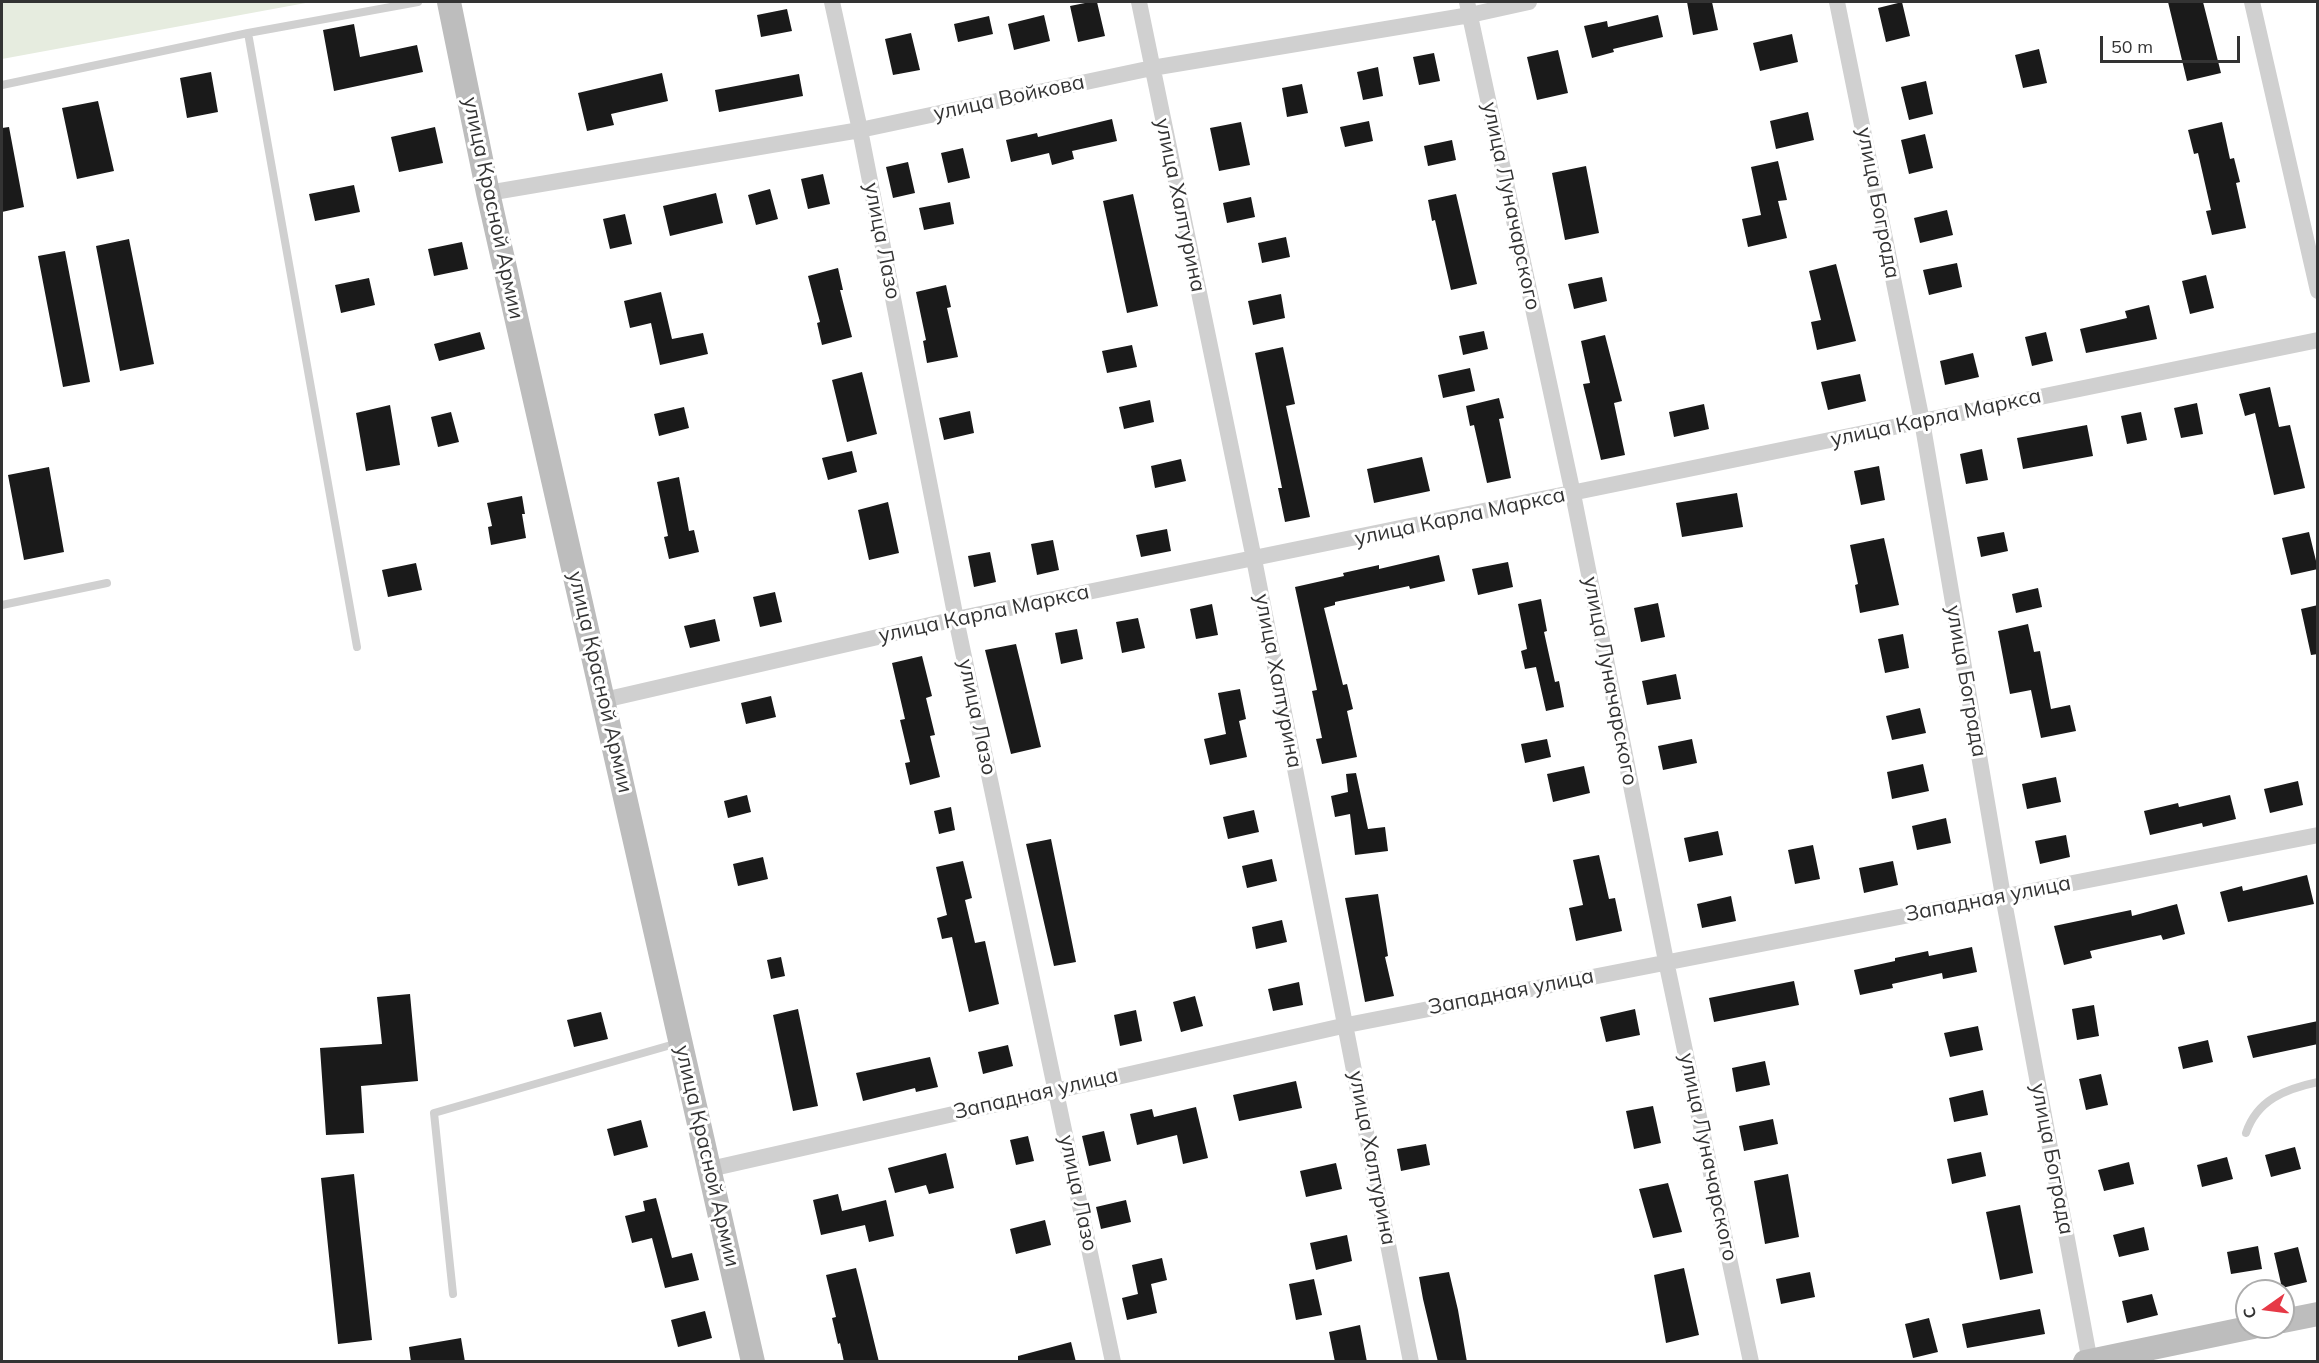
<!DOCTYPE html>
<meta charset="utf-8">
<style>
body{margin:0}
#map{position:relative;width:2319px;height:1363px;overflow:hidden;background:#fff;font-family:Mulish,sans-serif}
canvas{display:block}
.frame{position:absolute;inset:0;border:3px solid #333;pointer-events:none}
.north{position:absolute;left:2235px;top:1279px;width:60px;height:60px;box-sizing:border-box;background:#fff;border:2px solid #adadad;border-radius:50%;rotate:256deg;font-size:16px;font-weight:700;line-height:24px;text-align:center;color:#333}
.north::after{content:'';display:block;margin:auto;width:21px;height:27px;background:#e63946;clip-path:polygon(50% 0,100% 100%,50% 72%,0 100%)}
.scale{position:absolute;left:2100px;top:36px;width:140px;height:27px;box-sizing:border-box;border:3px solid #333;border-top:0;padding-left:8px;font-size:18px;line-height:21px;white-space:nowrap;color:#333;-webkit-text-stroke:4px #fff;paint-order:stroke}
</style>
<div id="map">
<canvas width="2319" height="1363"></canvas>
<div class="frame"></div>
<div class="north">С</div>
<div class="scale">50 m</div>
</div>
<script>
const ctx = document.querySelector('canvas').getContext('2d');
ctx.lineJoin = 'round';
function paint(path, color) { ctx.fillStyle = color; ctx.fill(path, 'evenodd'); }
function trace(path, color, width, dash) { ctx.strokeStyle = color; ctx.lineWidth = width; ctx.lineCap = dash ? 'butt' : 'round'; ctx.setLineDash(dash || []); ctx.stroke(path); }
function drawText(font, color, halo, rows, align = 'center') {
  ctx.font = font + ' Mulish,sans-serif'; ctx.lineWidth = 6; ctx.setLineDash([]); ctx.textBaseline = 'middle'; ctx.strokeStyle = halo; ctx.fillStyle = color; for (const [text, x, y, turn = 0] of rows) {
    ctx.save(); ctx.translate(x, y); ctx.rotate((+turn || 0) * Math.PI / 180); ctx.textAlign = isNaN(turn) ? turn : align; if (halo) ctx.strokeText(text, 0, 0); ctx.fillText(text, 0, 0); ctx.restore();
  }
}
paint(new Path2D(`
 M2 2H311L2 59Z`), '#e6ecdf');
paint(new Path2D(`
 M1090 2H1097L1105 36 1078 42 1070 6Z
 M1687 2H1712L1718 30 1693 35Z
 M1902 2 1910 36 1886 42 1878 8Z
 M2168 2H2203L2221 73 2187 81Z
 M787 9 792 31 761 37 757 15Z
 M1044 15 1050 41 1014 50 1008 24Z
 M1658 15 1663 37 1613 49 1614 52 1592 58 1584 26 1607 21 1608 27Z
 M989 16 993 34 958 42 954 24Z
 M354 24 360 57 417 45 423 72 334 91 323 30Z
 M911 33 920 70 893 75 885 39Z
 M1792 34 1798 62 1760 71 1753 43Z
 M2039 49 2047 83 2023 88 2015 55Z
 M1558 50 1568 93 1537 100 1527 57Z
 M1434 53 1440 81 1419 85 1413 57Z
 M1378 67 1383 96 1363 100 1357 72Z
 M211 72 218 112 187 118 180 78Z
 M662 73 668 101 611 114 614 125 587 131 578 93Z
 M799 74 803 96 719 112 715 90Z
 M1926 81 1933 114 1909 120 1901 87Z
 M1302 84 1308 113 1287 117 1282 88Z
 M98 101 114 171 77 179 62 108Z
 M1808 112 1814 140 1776 149 1770 121Z
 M1112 119 1117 141 1072 151 1074 159 1052 165 1049 153 1011 162 1006 140 1037 133 1038 137Z
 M1369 121 1373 141 1345 147 1340 127Z
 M1241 122 1250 165 1219 171 1210 128Z
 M2222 122 2230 159 2234 158 2240 182 2236 183 2246 228 2212 235 2206 211 2211 210 2198 153 2194 154 2188 130Z
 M9 127 24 207 2 212V128Z
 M435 127 443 163 399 172 391 137Z
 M1925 134 1933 168 1909 174 1901 140Z
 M1452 140 1456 160 1428 166 1424 146Z
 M963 148 970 178 948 183 941 153Z
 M1778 161 1787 200 1778 201 1787 238 1748 247 1742 219 1761 215 1751 167Z
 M908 162 915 193 893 198 886 167Z
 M1586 166 1599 233 1565 240 1552 173Z
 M823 174 830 204 808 209 801 179Z
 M354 185 360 212 315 221 309 194Z
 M770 189 778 219 756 225 748 195Z
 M716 193 723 223 670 236 663 206Z
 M1133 194 1158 306 1127 313 1103 201Z
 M1456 194 1477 284 1451 290 1435 220 1432 221 1428 200Z
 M1251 197 1255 217 1227 223 1223 203Z
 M950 202 954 224 924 230 919 208Z
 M1947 210 1953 235 1920 243 1914 218Z
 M625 214 632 244 610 249 603 219Z
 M1286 237 1290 257 1262 263 1258 243Z
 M129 239 154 364 120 371 96 246Z
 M462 242 468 269 434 276 428 249Z
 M65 251 90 382 63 387 38 256Z
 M1957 263 1962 287 1929 295 1923 270Z
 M1836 264 1856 341 1817 350 1811 322 1821 320 1809 271Z
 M838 268 843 290H840L852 337 822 345 817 323 820 322 808 276Z
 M2206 275 2214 308 2190 314 2182 281Z
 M1602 277 1607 301 1574 309 1568 284Z
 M369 278 375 305 341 313 335 285Z
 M946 285 951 307 947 308 958 357 927 363 923 341 926 340 916 292Z
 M661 292 672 339 703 333 708 354 660 365 651 323 630 328 624 301Z
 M1281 294 1285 318 1253 325 1248 301Z
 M2149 305 2157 339 2086 353 2080 329 2127 318 2125 311Z
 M1484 331 1488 349 1463 355 1459 336Z
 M480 332 485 349 439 361 434 344Z
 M2046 332 2053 361 2032 366 2025 337Z
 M1605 335 1622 401 1614 403 1625 455 1601 460 1583 384 1590 383 1581 341Z
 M1132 345 1137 367 1107 373 1102 351Z
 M1283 347 1295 404 1286 406 1310 517 1285 522 1278 488H1282L1255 353Z
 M1973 353 1979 377 1945 385 1940 361Z
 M1470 368 1475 391 1443 398 1438 375Z
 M862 372 877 434 847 442 832 380Z
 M1860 374 1866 401 1828 410 1821 382Z
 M2270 387 2279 427 2290 425 2305 488 2274 495 2255 413 2245 416 2239 394Z
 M1499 398 1504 418 1499 419 1511 478 1487 483 1474 425 1470 426 1466 406Z
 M1150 400 1154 422 1124 429 1119 407Z
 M2197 403 2203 434 2181 438 2174 408Z
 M1704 404 1709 429 1674 437 1669 412Z
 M390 405 400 465 366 471 356 413Z
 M684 407 689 428 659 436 654 414Z
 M970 411 974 433 944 440 939 418Z
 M451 412 459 442 438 447 431 417Z
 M2141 412 2147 440 2127 444 2121 416Z
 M2087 425 2093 456 2023 469 2017 438Z
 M1982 449 1988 480 1966 484 1960 454Z
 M852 451 857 472 828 480 822 458Z
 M1422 457 1430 491 1374 503 1367 469Z
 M1181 459 1186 481 1155 488 1151 466Z
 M1879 466 1885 500 1861 505 1854 471Z
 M49 467 64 552 24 560 8 475Z
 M679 477 689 531 694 530 699 552 669 559 664 537 668 536 657 482Z
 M1737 493 1743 527 1682 537 1676 503Z
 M522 496 525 514H522L526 538 491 545 488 527 492 526 487 503Z
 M888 502 899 553 869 560 858 510Z
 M1167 529 1171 551 1141 557 1136 535Z
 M2004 532 2008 551 1981 557 1977 537Z
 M2309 532 2318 569 2291 575 2282 538Z
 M1884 538 1899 605 1860 613 1855 585 1858 584 1850 545Z
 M1053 540 1059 570 1037 575 1031 544Z
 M990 552 996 582 974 587 968 556Z
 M1439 555 1445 581 1410 589 1409 586 1335 602V605L1324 608 1343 685 1347 684 1353 709 1347 711 1357 757 1322 764 1316 739 1322 738 1312 691 1317 690 1295 587 1344 576 1343 573 1379 565V569Z
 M1508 562 1513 587 1478 595 1472 569Z
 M416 563 422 590 388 597 382 570Z
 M2038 588 2042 607 2016 613 2012 594Z
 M775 592 782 622 760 627 753 597Z
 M1541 599 1547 631 1544 632 1555 682 1559 681 1564 707 1546 711 1536 667 1525 669 1521 651 1527 649 1518 604Z
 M1658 603 1665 637 1641 642 1634 608Z
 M1212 604 1218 635 1196 639 1190 609Z
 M2318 605V654L2311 655 2301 609Z
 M1138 618 1145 648 1122 653 1116 622Z
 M715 619 720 641 690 648 684 626Z
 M2028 624 2034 652 2040 651 2051 709 2070 705 2076 731 2041 738 2031 690 2010 694 1998 631Z
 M1077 629 1083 659 1061 664 1055 633Z
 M1903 634 1909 668 1885 673 1878 639Z
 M1016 644 1041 747 1011 754 985 650Z
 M922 656 932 696 926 698 935 735 930 736 940 777 910 785 905 763 910 762 900 720 905 719 892 663Z
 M1676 674 1681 699 1647 705 1642 681Z
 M1240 689 1246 719 1239 721 1247 757 1210 765 1204 739 1226 734 1218 693Z
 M771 696 776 717 746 724 741 703Z
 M1920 708 1926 733 1892 740 1886 716Z
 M1547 739 1551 757 1525 763 1521 744Z
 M1692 739 1697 763 1663 770 1658 746Z
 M1923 764 1929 791 1892 799 1887 772Z
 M1584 766 1590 793 1553 802 1547 774Z
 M1356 773 1368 829 1385 827 1388 851 1355 855 1350 814 1335 817 1331 796 1348 792 1346 774Z
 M2056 777 2061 802 2027 809 2022 784Z
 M2298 781 2303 805 2270 813 2264 789Z
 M747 795 751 812 728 818 724 801Z
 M2230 795 2236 819 2203 827 2202 823 2150 835 2144 811 2178 803 2179 807Z
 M951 807 955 830 939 834 934 811Z
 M1254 810 1259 832 1228 839 1223 817Z
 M1946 818 1951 843 1917 850 1912 826Z
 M1718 831 1723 855 1689 862 1684 838Z
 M2066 835 2070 857 2040 864 2035 841Z
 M1051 839 1076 962 1054 966 1026 844Z
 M1813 845 1820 879 1795 884 1788 850Z
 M1599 855 1609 899 1615 898 1622 931 1576 941 1569 908 1583 905 1573 860Z
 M763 857 768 879 738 886 733 864Z
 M1272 859 1277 881 1247 888 1242 866Z
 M963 861 972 898 965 900 975 943 985 941 999 1004 969 1012 952 937 942 939 937 918 947 915 936 867Z
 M1893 861 1898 885 1864 893 1859 868Z
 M2307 875 2314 904 2228 922 2220 892 2242 886 2243 891Z
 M1378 894 1388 956 1385 957 1394 996 1365 1002 1345 898Z
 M1731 896 1736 921 1702 928 1697 904Z
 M2177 904 2185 934 2163 940 2161 935 2090 951 2092 958 2064 965 2054 926 2131 910 2132 916Z
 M1282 920 1287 942 1256 949 1252 927Z
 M1972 947 1977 972 1943 979 1942 973 1892 984 1893 988 1860 995 1854 970 1895 961V958L1928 951 1929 956Z
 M781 957 785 976 771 979 767 960Z
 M1794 981 1799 1005 1714 1022 1709 998Z
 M1299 982 1303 1005 1273 1011 1268 989Z
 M410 994 418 1081 361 1086 364 1133 326 1135 320 1048 382 1044 377 997Z
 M1195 996 1203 1026 1181 1032 1173 1002Z
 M2094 1005 2099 1036 2077 1040 2072 1009Z
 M798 1009 818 1106 793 1111 773 1015Z
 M1635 1009 1640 1035 1606 1042 1600 1017Z
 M1136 1010 1142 1041 1120 1046 1114 1015Z
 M601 1012 608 1039 574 1047 567 1020Z
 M2318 1021V1044L2253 1058 2247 1036Z
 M1978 1026 1983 1050 1950 1057 1944 1033Z
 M2208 1040 2213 1062 2183 1069 2178 1047Z
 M1008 1045 1013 1066 983 1074 978 1052Z
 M930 1057 938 1087 916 1092 915 1088 863 1101 856 1073Z
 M1765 1061 1770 1085 1736 1092 1732 1068Z
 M2101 1074 2108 1105 2086 1110 2079 1079Z
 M1296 1081 1302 1108 1239 1121 1233 1095Z
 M1983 1090 1988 1115 1954 1122 1949 1098Z
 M1653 1106 1661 1143 1634 1149 1626 1111Z
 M1196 1107 1208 1158 1183 1164 1177 1135 1137 1145 1130 1114 1152 1109 1154 1117Z
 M1773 1119 1778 1144 1744 1151 1739 1126Z
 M641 1120 648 1147 614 1156 607 1129Z
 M1104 1131 1111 1161 1089 1166 1082 1136Z
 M1028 1136 1034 1161 1016 1165 1010 1140Z
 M1426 1144 1430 1165 1401 1171 1397 1149Z
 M2295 1147 2301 1169 2271 1177 2265 1155Z
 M1981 1152 1986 1176 1952 1184 1947 1159Z
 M946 1153 954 1188 929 1194 926 1185 895 1193 888 1168Z
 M2227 1157 2233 1179 2202 1187 2197 1165Z
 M2129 1162 2134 1184 2104 1191 2098 1170Z
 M1336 1163 1342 1189 1306 1197 1300 1171Z
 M354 1174 372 1340 338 1344 321 1178Z
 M1788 1174 1799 1237 1765 1244 1754 1181Z
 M1668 1183 1682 1232 1653 1238 1639 1189Z
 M838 1194 842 1211 886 1200 894 1236 869 1242 865 1225 821 1235 813 1200Z
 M656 1198 672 1258 692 1253 699 1280 665 1288 652 1238 632 1243 625 1216 645 1211 643 1201Z
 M1126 1200 1131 1222 1101 1229 1096 1207Z
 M2020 1205 2033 1273 2000 1280 1986 1212Z
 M1045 1220 1051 1245 1016 1254 1010 1229Z
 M2144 1227 2149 1250 2119 1257 2113 1235Z
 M1347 1235 1352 1261 1316 1270 1310 1243Z
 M2258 1246 2262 1269 2231 1274 2227 1252Z
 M2298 1247 2307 1282 2282 1288 2274 1253Z
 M1162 1258 1167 1280 1151 1284 1157 1313 1127 1320 1122 1298 1138 1294 1132 1265Z
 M856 1268 863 1296 879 1362H844L840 1343 838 1344 832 1318 836 1317 826 1275Z
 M1684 1268 1699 1335 1666 1343 1654 1275Z
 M1449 1272 1458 1310 1467 1362H1438L1423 1299 1419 1277Z
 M1810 1272 1815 1297 1781 1304 1776 1279Z
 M1314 1279 1322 1315 1296 1320 1289 1284Z
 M2152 1294 2158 1315 2127 1323 2122 1301Z
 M2040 1309 2045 1334 1967 1348 1962 1324Z
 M705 1311 712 1338 678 1347 671 1320Z
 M1929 1318 1938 1352 1913 1358 1905 1324Z
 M1360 1325 1367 1362H1335L1329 1332Z
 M461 1338 465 1362H411L409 1347Z
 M1071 1342 1076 1362H1018V1356Z`), '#1a1a1a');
trace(new Path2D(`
 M248 33 357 647
 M2 85 248 33 418 2
 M2 605 107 583
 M2246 1133C2257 1100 2285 1089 2318 1082
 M453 1294 434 1113 678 1043`), '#d0d0d0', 8);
trace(new Path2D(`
 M832 2 860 130 956 619 1113 1362
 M1139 2 1254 559 1411 1362
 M1467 2 1573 494 1666 961 1751 1362
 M1837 2 1922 421 2003 896 2090 1362
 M2252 2 2318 291
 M488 193 860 130 1152 68 1470 15 1529 2
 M604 700 956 619 2318 340
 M710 1169 1347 1025 2318 835`), '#d0d0d0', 16);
trace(new Path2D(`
 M449 2 488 193 753 1362
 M2283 1321 2318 1314
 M2085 1362 2253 1327`), '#bdbdbd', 24);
drawText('21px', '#333', '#fff', [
 ["улица Войкова",1009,98,-12],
 ["улица Бограда",1878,203,79],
 ["улица Халтурина",1180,205,78],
 ["улица Луначарского",1511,206,78],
 ["улица Красной Армии",493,208,78],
 ["улица Лазо",882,241,79],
 ["улица Карла Маркса",1936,418,-12],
 ["улица Карла Маркса",1460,517,-12],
 ["улица Карла Маркса",984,614,-12],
 ["улица Халтурина",1278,681,79],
 ["улица Луначарского",1610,681,79],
 ["улица Бограда",1966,681,80],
 ["улица Красной Армии",600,682,77],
 ["улица Лазо",977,717,78],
 ["Западная улица",1988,899,-11],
 ["Западная улица",1511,992,-11],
 ["Западная улица",1036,1094,-13],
 ["улица Красной Армии",707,1156,77],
 ["улица Луначарского",1708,1157,78],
 ["улица Халтурина",1372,1158,79],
 ["улица Бограда",2052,1159,79],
 ["улица Лазо",1078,1193,78]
]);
</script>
